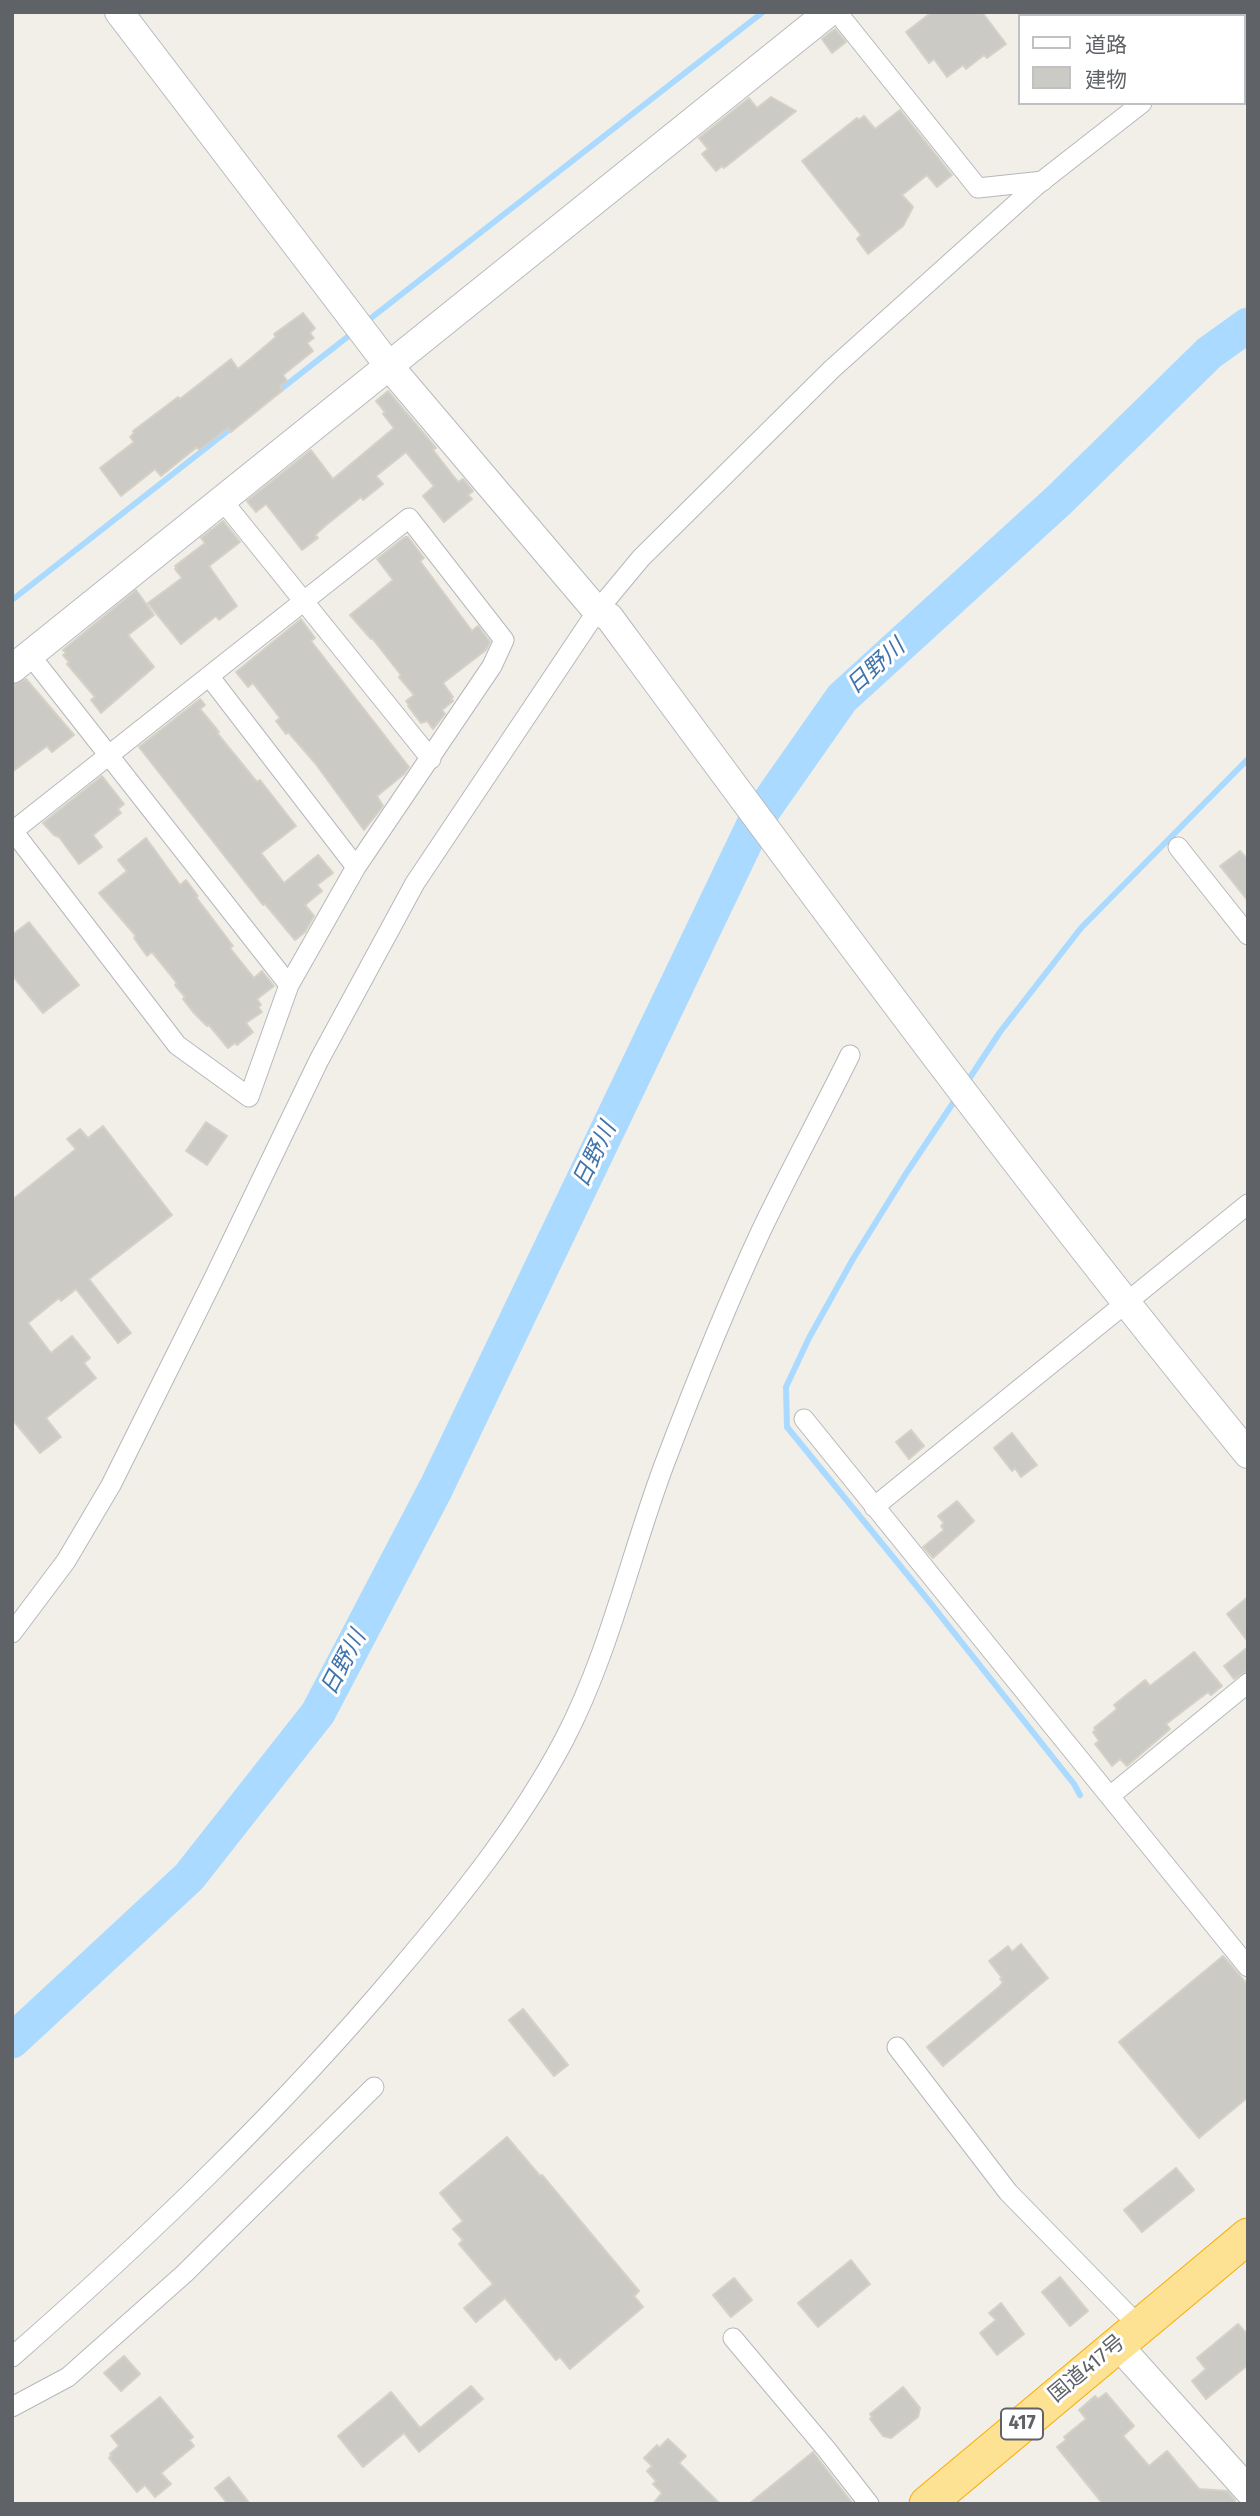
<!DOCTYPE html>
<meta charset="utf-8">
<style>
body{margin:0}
#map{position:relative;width:1260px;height:2516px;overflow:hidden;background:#f1efe8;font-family:"Fira Sans","Noto Sans JP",sans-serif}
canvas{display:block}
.frame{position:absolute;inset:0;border:14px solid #5f6368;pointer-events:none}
.legend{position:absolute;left:1018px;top:14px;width:228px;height:91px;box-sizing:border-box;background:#fff;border:2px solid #bfc1c3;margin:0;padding:9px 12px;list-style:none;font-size:21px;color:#5f6368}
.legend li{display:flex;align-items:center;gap:14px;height:35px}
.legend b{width:35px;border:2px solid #bfc1c3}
</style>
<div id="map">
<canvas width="1260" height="2516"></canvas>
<div class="frame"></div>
<ul class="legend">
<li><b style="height:9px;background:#fff"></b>道路</li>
<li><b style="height:19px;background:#cccac5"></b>建物</li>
</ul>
</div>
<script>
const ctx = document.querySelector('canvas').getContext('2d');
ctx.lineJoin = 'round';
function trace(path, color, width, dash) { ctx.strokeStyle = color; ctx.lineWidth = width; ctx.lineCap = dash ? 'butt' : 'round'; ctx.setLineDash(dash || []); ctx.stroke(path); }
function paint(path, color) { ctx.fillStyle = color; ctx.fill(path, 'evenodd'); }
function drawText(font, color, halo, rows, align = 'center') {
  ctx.font = font + ' "Fira Sans","Noto Sans JP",sans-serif'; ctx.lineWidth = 6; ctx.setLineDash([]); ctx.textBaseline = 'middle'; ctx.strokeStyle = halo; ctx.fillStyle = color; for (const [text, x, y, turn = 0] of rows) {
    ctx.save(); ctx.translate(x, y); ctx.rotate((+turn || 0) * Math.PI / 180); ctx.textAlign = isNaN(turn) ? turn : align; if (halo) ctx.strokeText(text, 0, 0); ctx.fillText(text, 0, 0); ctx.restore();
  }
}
trace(new Path2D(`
 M366 322 763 12
 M276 393 355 331
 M12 600 234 426
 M967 1082 1000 1032 1081 928 1248 759
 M957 1097 907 1172 853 1259 809 1338 786 1387 787 1427 928 1600 1074 1784 1080 1795`), '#aadaff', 6);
trace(new Path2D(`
 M12 2041 189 1877 318 1713 436 1488 755 822 842 698 1059 500 1209 353 1248 325`), '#aadaff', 35);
const building = new Path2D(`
 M932 12H982L1006 44 987 58 984 55 966 69 963 65 947 77 934 59 929 63 906 32Z
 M835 29 846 42 832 53 822 39Z
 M771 97 796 111 724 168 722 166 716 171 702 154 708 149 699 138 749 98 757 108Z
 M900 110 952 175 937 187 927 175 902 195 913 207 903 226 868 254 857 239 861 235 802 161 857 118 859 120 864 116 875 129Z
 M303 313 315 328 310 333 314 338 307 343 313 351 283 375 287 381 280 386 283 390 231 432 228 428 199 450 197 447 161 476 155 469 121 496 100 468 134 442 130 437 134 433 133 431 178 397 180 399 231 359 238 369 276 337 274 334Z
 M388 391 436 448 433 450 458 482 463 479 473 491 468 495 472 499 444 522 423 496 434 486 406 452 376 476 383 484 363 500 361 497 325 526 315 535 318 538 302 550 266 504 256 512 247 501 311 450 333 479 394 428 383 414 385 412 376 401Z
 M223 521 240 542 209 566 237 606 219 620 216 616 181 644 148 603 182 578 175 569 177 568 175 566 205 543 201 538Z
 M405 537H408L424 558 420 561 472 631 478 626 490 642 486 650 443 683 453 697 451 699 453 701 442 710 445 714 433 729 427 721 421 723 408 706 409 705 406 701 414 695 399 677 401 675 372 638 371 639 350 615 393 580 377 559Z
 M136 590 154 615 128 635 154 667 101 713 91 700 95 697 67 664 69 662 63 655 66 653 63 650Z
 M301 619 315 638 311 641 409 767 404 774 377 796 383 806 364 830 315 763 288 732 286 734 276 721 280 718 253 683 248 687 236 672Z
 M26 679 74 735 52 752 47 746 12 772V685Z
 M200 699 205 705 200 709 219 732 217 733 257 782 260 780 296 826 261 853 284 883 318 855 333 873 317 885 322 891 305 905 314 916 305 932 295 940 265 904 263 905 139 747Z
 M102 776 124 804 118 809 121 813 93 835 102 847 79 864 59 837 54 835 43 823Z
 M146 838 180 885 186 880 198 896 196 897 233 946 230 948 254 978 262 971 274 986 257 999 261 1005 258 1007 262 1012 246 1023 253 1032 237 1045 235 1043 228 1048 209 1025 207 1026 193 1012 183 999 185 997 175 985 177 983 152 952 147 956 134 938 136 936 99 893 127 871 118 860Z
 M1240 851 1248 860V901L1220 866Z
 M29 922 79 985 43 1013 12 975V935Z
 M206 1122 227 1136 207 1165 186 1151Z
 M103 1126 172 1215 89 1279 131 1333 118 1343 76 1289 61 1301 59 1298 28 1323 51 1353 72 1336 90 1358 84 1363 96 1378 46 1418 61 1437 40 1453 12 1419V1200L76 1149 67 1139 80 1129 88 1138Z
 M911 1430 924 1446 909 1459 896 1442Z
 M1012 1433 1037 1465 1021 1477 1015 1468 1012 1471 994 1448Z
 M957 1501 974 1521 933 1558 923 1547 944 1530 941 1526 944 1523 938 1516Z
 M1248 1597V1642L1227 1614Z
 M1248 1647V1670L1234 1679 1224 1666Z
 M1194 1652 1222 1686 1211 1695 1208 1692 1166 1724 1170 1729 1127 1766 1120 1759 1112 1766 1095 1744 1099 1741 1093 1732 1096 1730 1094 1728 1117 1709 1114 1705 1145 1680 1150 1686Z
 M1021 1944 1048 1978 943 2066 927 2047 999 1987 1003 1982 1000 1979 1002 1978 989 1961 1008 1946 1012 1952Z
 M1223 1956 1248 1985V2097L1199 2138 1119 2042Z
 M523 2009 568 2065 554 2076 509 2020Z
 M507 2137 540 2176 542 2175 639 2291 634 2296 643 2307 570 2369 560 2357 556 2360 505 2298 476 2322 464 2308 493 2284 459 2244 463 2240 453 2229 463 2221 440 2193Z
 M1176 2168 1194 2190 1142 2232 1124 2210Z
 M851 2260 870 2284 818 2327 798 2303Z
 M1060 2277 1088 2311 1070 2326 1042 2292Z
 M734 2278 752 2300 731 2317 713 2295Z
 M1001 2303 1024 2334 997 2355 980 2333 996 2320 989 2313Z
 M1238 2324 1248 2335V2365L1206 2399 1192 2381 1206 2369 1197 2358Z
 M124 2356 140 2374 121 2391 104 2373Z
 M471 2386 483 2399 419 2452 404 2433 363 2467 338 2436 391 2392 420 2428Z
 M903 2387 920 2408 918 2417 891 2438 883 2436 870 2419 872 2417 870 2414Z
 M1106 2393 1134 2426 1123 2436 1149 2466 1167 2451 1199 2489 1227 2491 1235 2500 1234 2504H1103L1057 2447 1066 2440 1064 2437 1086 2419 1079 2410 1095 2396 1098 2399Z
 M160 2397 193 2437 189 2440 194 2446 161 2473 171 2484 155 2497 145 2485 137 2492 109 2458 112 2455 110 2454 119 2446 111 2436Z
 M668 2439 686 2456 679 2463 720 2504H653L662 2493 653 2484 656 2481 647 2471 652 2466 644 2458 657 2445 659 2448Z
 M813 2452 853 2504H749Z
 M229 2477 250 2504H228L215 2488Z`);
paint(building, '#cccac5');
trace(building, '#d6d1c6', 2);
const street = new Path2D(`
 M837 12 978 188 1043 181
 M1244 38 1248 35
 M222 500 431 759
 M409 518 504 640 492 666 356 867 289 985 249 1097 177 1045 13 831Z
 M30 655 289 985
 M209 676 356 867
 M1178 847 1248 935
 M804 1419 1248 1967
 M874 1507 1248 1204
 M12 1633 66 1561 111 1485 212 1282 319 1060 415 883 597 611 641 558 832 369 1037 185 1142 103
 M1110 1796 1248 1683
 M897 2047 1008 2192 1139 2326
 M733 2338 827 2450 869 2504
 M12 2357C150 2236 280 2111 398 1971 460 1898 519 1825 564 1740 609 1654 630 1556 664 1465 694 1386 725 1308 761 1231 789 1172 821 1114 850 1055
 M12 2407 68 2377 184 2274 374 2087`);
const secondary = new Path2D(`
 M119 12 389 366 597 611 609 617C817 899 1025 1182 1248 1454
 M12 669 829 12
 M1117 2344 1248 2490`);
const highway = new Path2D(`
 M927 2504 1248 2236`);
trace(street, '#b5b8bc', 21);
trace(secondary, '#b6babf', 30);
trace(highway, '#f9ab00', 37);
trace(street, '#fff', 19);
trace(secondary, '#fff', 28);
trace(highway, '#fde293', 35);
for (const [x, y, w] of [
 [1022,2424,42]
]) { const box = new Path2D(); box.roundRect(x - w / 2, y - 15.5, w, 31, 5); ctx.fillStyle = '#fff'; ctx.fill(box); trace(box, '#5f6368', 2); }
drawText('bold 19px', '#5f6368', null, [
 ["417",1022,2424]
]);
drawText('21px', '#5f6368', '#fff', [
 ["国道417号",1087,2369,-40]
]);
drawText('italic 23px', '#4174aa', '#fff', [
 ["日野川",876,667,-42],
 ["日野川",595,1155,-64],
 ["日野川",344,1663,-62]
]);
</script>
